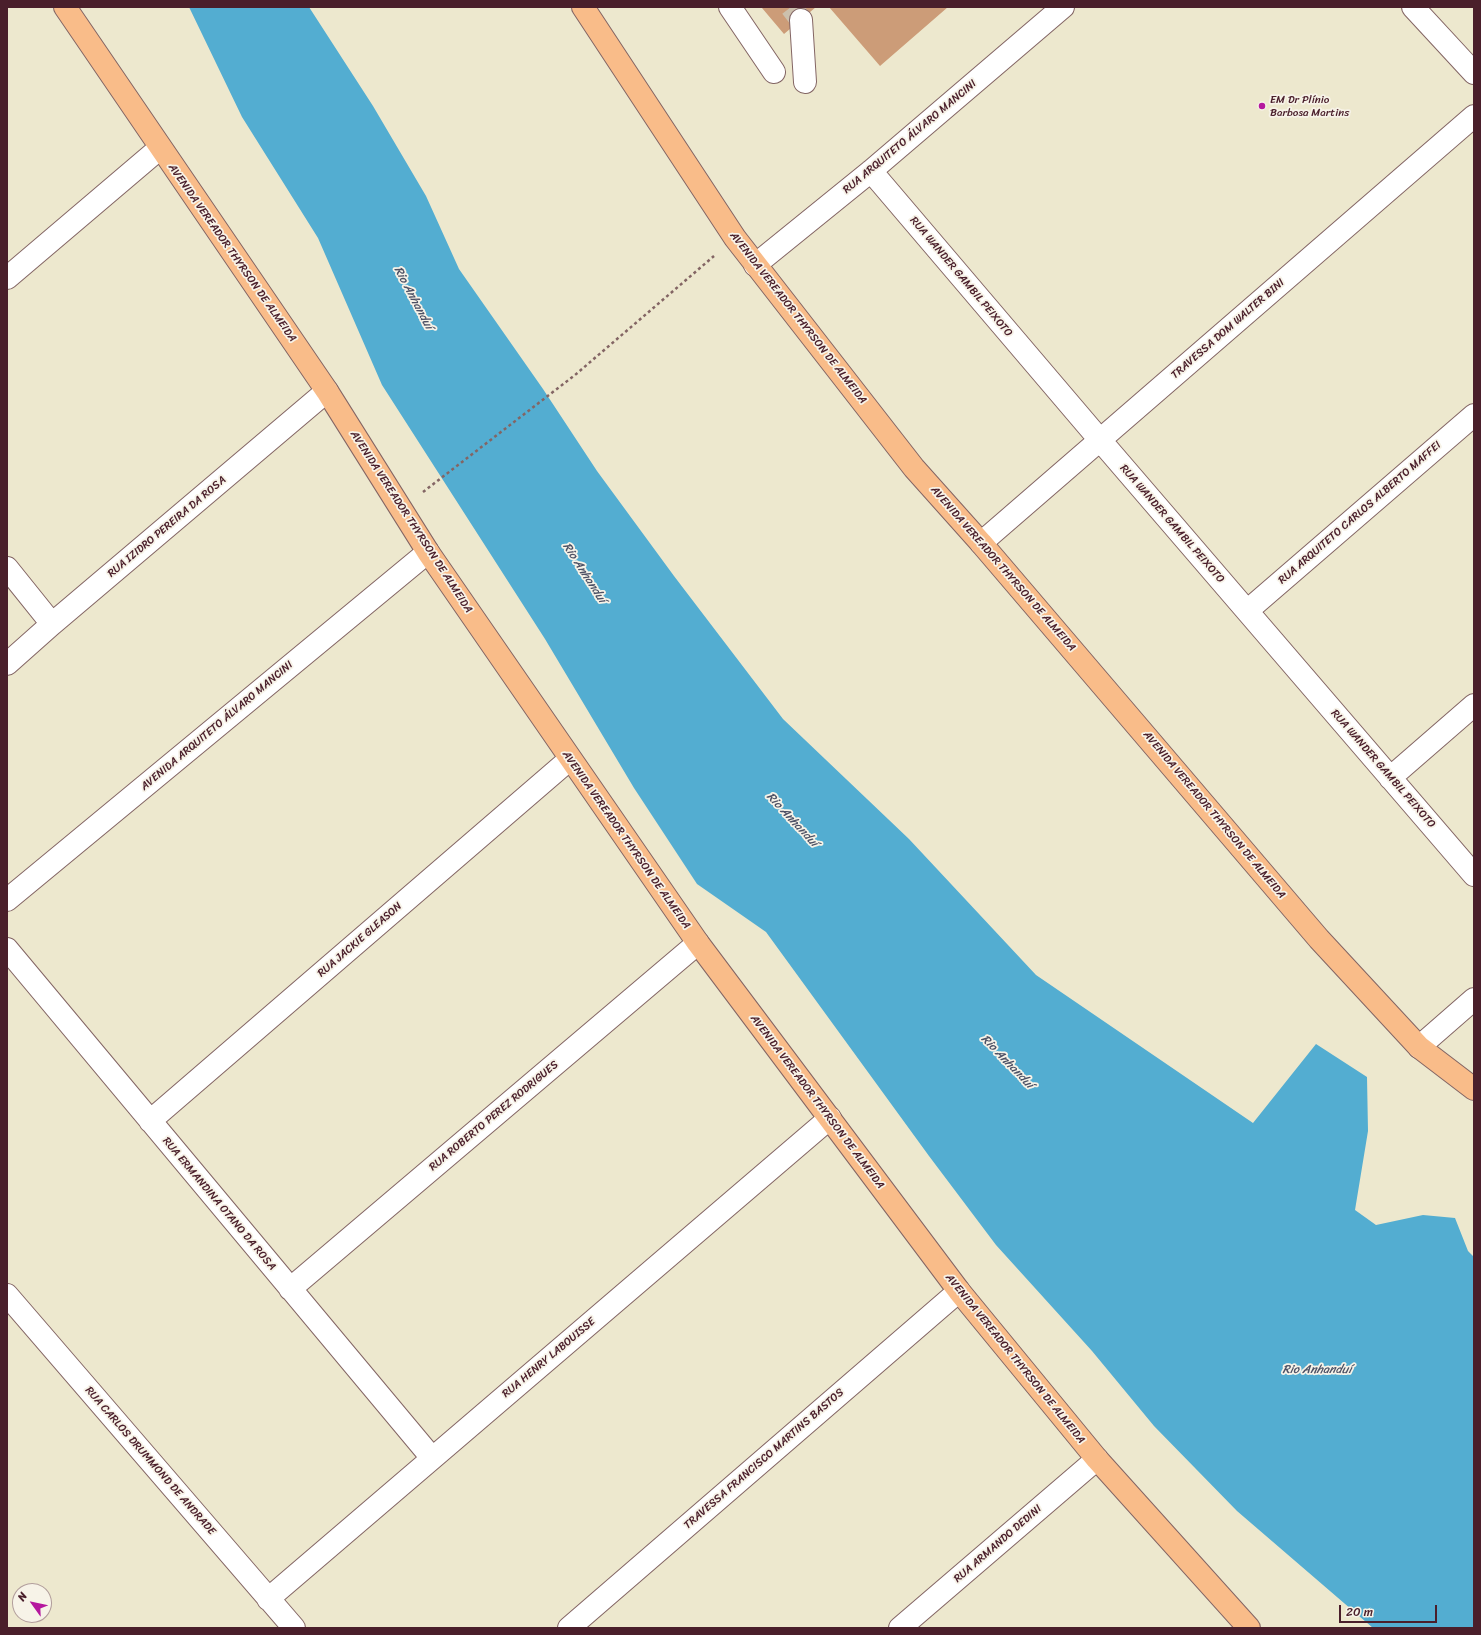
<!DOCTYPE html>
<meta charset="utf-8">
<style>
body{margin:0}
#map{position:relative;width:1481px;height:1635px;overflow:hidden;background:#ede8ce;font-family:Sriracha,sans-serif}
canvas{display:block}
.frame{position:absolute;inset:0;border:8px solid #4a1f2b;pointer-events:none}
.north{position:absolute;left:12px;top:1583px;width:40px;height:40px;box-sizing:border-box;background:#f7f3e8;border:1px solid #b29e9c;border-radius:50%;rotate:303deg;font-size:11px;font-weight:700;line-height:16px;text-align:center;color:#4a1f2b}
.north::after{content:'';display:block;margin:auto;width:14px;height:18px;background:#b5179e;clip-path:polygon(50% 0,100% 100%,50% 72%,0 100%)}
.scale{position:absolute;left:1339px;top:1605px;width:98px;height:18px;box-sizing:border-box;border:2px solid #4a1f2b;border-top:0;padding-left:5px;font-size:12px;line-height:14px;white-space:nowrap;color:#4a1f2b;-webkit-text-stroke:3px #f7f3e8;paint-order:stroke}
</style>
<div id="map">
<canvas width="1481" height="1635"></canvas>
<div class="frame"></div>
<div class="north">N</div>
<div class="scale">20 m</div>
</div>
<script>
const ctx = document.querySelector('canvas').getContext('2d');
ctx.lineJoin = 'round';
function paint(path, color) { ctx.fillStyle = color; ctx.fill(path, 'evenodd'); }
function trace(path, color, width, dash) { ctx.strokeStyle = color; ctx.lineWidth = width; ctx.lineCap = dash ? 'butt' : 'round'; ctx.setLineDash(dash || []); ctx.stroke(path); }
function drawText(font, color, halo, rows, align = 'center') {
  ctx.font = font + ' Sriracha,sans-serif'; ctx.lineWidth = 3.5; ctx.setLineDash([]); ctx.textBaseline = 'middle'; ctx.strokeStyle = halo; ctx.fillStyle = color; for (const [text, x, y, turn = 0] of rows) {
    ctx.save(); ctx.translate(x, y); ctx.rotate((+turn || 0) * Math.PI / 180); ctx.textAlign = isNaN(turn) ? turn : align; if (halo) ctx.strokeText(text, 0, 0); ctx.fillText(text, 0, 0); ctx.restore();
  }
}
paint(new Path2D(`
 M189 7H309L373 106 426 196 459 269 543 389 597 471 674 576 783 719 909 839 1036 975 1253 1123 1316 1044 1367 1077 1368 1131 1355 1210 1376 1225 1423 1215 1455 1218 1468 1251 1474 1257V1628H1373L1237 1511 1154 1426 1092 1351 996 1245 929 1156 766 932 697 884 634 788 545 639 382 385 318 238 242 117Z`), '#53add1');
paint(new Path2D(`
 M763 7H816L784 34 762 8Z
 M829 7H948L880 66Z`), '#cc9c78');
trace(new Path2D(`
 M791 7 801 20`), '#ccc0ad', 22, [22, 11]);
const minor = new Path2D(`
 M730 7 774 72
 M1413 7 1474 73
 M801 20 805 82
 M871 171 1100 440 1474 875
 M755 265 871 171 1063 7
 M7 278 160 148
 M981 543 1474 116
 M7 568 52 624
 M1247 611 1474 415
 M7 664 52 624 327 391
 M1390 778 1474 705
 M7 900 428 552
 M7 949 432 1458
 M1419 1047 1474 999
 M150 1121 570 759
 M290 1289 698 943
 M7 1295 294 1628
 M268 1599 830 1118
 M569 1628 959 1291
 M900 1628 1097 1459`);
const major = new Path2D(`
 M65 7 327 391 428 552 698 943 959 1291 1097 1459 1249 1628
 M583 7 735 238 914 468 981 543 1319 939 1419 1047 1474 1089`);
trace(minor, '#836564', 24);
trace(major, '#836564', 24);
trace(new Path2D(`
 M423 492 575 375 714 256`), '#836564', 2.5, [3, 3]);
trace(minor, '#fff', 22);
trace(major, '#f9bc89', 22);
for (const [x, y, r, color] of [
 [1262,106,4,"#b5179e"]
]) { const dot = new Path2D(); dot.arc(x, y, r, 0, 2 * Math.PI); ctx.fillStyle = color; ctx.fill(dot); trace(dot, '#f7f3e8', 1.5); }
drawText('11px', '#4a1f2b', '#f7f3e8', [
 ["EM Dr Plínio",1270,100],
 ["Barbosa Martins",1270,113]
], 'left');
drawText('11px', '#4a1f2b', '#f7f3e8', [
 ["RUA ARQUITETO ÁLVARO MANCINI",910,137,-40],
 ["AVENIDA VEREADOR THYRSON DE ALMEIDA",232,253,55],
 ["RUA WANDER GAMBIL PEIXOTO",961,277,50],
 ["AVENIDA VEREADOR THYRSON DE ALMEIDA",798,318,52],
 ["TRAVESSA DOM WALTER BINI",1228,329,-41],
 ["RUA ARQUITETO CARLOS ALBERTO MAFFEI",1360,513,-41],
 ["AVENIDA VEREADOR THYRSON DE ALMEIDA",411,522,57],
 ["RUA WANDER GAMBIL PEIXOTO",1172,524,49],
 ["RUA IZIDRO PEREIRA DA ROSA",167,527,-40],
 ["AVENIDA VEREADOR THYRSON DE ALMEIDA",1003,569,49],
 ["AVENIDA ARQUITETO ÁLVARO MANCINI",217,726,-40],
 ["RUA WANDER GAMBIL PEIXOTO",1383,769,49],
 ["AVENIDA VEREADOR THYRSON DE ALMEIDA",1214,815,50],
 ["AVENIDA VEREADOR THYRSON DE ALMEIDA",626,840,55],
 ["RUA JACKIE GLEASON",360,940,-41],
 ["AVENIDA VEREADOR THYRSON DE ALMEIDA",817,1102,53],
 ["RUA ROBERTO PEREZ RODRIGUES",494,1116,-40],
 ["RUA ERMANDINA OTANO DA ROSA",219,1204,50],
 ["RUA HENRY LABOUISSE",549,1358,-40],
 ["AVENIDA VEREADOR THYRSON DE ALMEIDA",1015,1359,51],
 ["TRAVESSA FRANCISCO MARTINS BASTOS",764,1459,-41],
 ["RUA CARLOS DRUMMOND DE ANDRADE",150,1461,49],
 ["RUA ARMANDO DEDINI",998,1544,-41]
]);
drawText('italic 12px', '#4d5165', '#f7f3e8', [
 ["Rio Anhanduí",413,298,62],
 ["Rio Anhanduí",584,573,57],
 ["Rio Anhanduí",792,820,47],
 ["Rio Anhanduí",1007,1062,46],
 ["Rio Anhanduí",1317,1370]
]);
</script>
